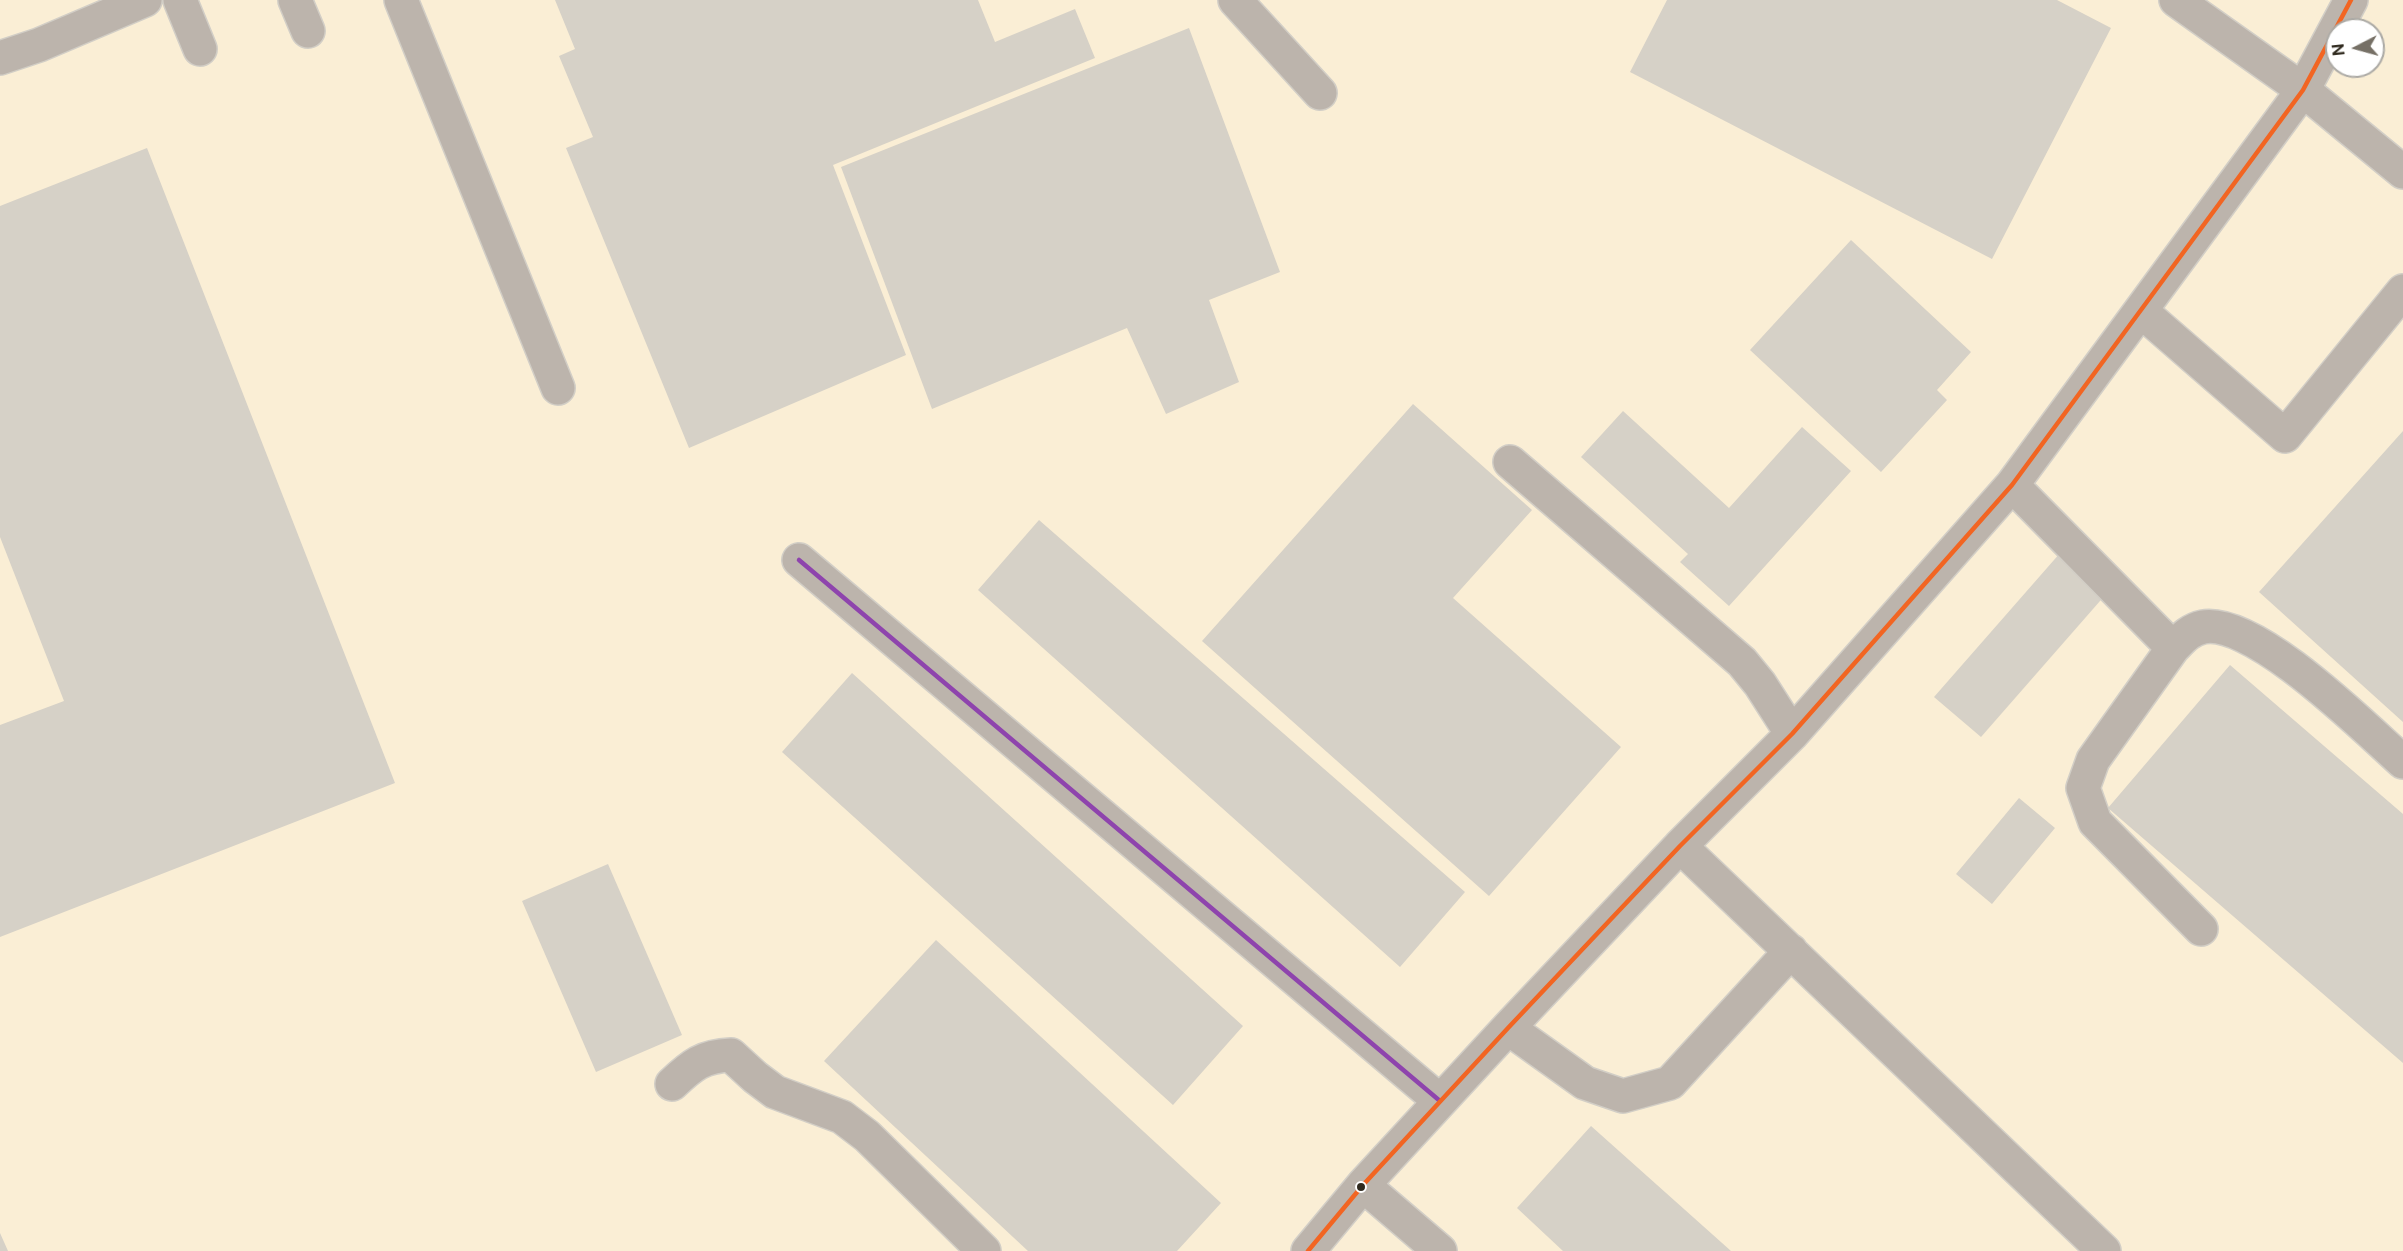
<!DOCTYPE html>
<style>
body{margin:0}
#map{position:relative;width:2403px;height:1251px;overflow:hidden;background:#f8f3e9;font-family:"Public Sans",sans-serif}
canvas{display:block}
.north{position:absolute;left:2325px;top:18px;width:60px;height:60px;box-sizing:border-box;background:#fff;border:2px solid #acaaa5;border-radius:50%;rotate:264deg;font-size:16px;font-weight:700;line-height:24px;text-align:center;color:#302a1f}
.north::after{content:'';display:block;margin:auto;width:21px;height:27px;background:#767066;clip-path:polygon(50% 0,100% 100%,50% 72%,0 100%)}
</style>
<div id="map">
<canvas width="2403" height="1251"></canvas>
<div class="north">N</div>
</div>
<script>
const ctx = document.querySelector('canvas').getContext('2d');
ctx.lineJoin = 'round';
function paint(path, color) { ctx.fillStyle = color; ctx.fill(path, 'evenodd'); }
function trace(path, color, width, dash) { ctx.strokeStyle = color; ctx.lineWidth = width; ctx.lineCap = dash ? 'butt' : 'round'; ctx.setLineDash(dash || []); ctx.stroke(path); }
paint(new Path2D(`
 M0 0H2403V1251H0ZM2337 30H2373V66H2337Z`), '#faeed5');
paint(new Path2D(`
 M555 0H978L995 42 1075 9 1095 58 833 165 906 355 689 448 566 148 593 137 559 56 575 49Z
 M1667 0H2057L2111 28 1992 259 1630 72Z
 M1189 28 1280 272 1209 300 1239 382 1166 414 1127 328 932 409 841 167Z
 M147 148 395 783 0 937V725L64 701 0 537V206Z
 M1851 240 1971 352 1937 390 1947 400 1881 472 1750 350Z
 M1413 404 1532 510 1453 598 1621 747 1489 896 1202 641Z
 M1623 411 1729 508 1802 427 1851 471 1729 606 1680 562 1688 554 1581 457Z
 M2403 431V722L2259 592Z
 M1039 520 1465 892 1400 967 978 590Z
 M2061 552 2107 593 1981 737 1934 697Z
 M2230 665 2403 814V1063L2108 808Z
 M852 673 1243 1026 1173 1105 782 752Z
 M2019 798 2055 828 1992 904 1956 874Z
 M608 864 682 1035 596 1072 522 901Z
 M936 940 1221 1203 1177 1251H1028L824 1061Z
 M1591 1126 1731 1251H1563L1517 1208Z
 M0 1233 8 1251H0Z`), '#d6d1c7');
const minor = new Path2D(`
 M180 0 200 49
 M295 0 308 31
 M401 0 558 388
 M1235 0 1320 93
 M2176 0 2303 90 2403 172
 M0 58 39 45 145 0
 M2141 311 2285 436 2403 291
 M1510 462 1742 662 1760 684 1792 734
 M2012 485 2173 648C2182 639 2189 630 2203 627 2254 617 2365 728 2403 762
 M799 560 1440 1101
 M2173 648 2093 760 2083 788 2095 822 2201 929
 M1680 846 2104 1251
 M1508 1028 1585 1083 1623 1096 1670 1083 1791 951
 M672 1084C692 1065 703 1056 731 1055L755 1077 775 1092 842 1117 867 1136 984 1251
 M1363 1185 1440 1251
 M1308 1251 1363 1185 1508 1028 1680 846 1792 734 2012 485 2303 90 2351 0`);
trace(minor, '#d2cec6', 36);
trace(minor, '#bcb4ac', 33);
trace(new Path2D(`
 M799 560 1440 1101`), '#8e44ad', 4.5);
trace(new Path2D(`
 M1308 1251 1363 1185 1508 1028 1680 846 1792 734 2012 485 2303 90 2351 0`), '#f26522', 4.5);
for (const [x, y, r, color] of [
 [1361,1187,5,"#302a1f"]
]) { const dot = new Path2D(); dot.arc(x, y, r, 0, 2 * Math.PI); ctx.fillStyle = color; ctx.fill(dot); trace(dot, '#fff', 2); }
</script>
